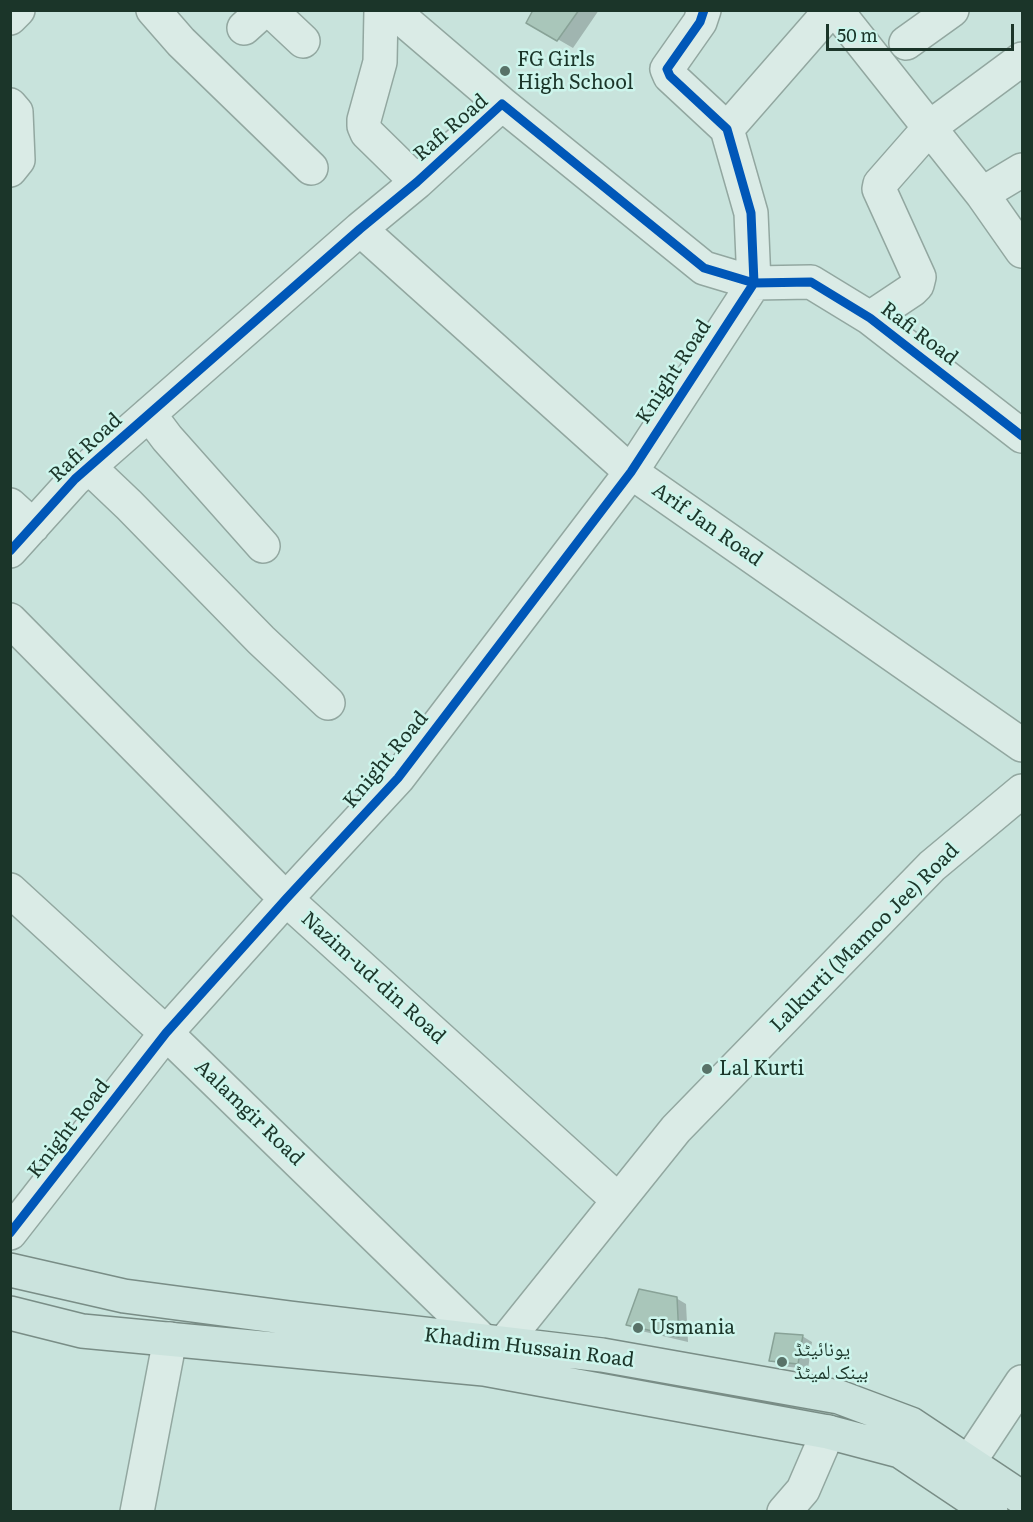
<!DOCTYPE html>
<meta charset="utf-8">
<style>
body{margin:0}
#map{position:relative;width:1033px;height:1522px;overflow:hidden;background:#c8e3dc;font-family:Literata,serif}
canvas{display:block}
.frame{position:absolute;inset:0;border:12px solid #1b3529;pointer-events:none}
.scale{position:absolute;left:826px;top:24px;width:188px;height:27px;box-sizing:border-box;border:3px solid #1b3529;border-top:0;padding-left:8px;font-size:18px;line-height:21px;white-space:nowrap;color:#1b3529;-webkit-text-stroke:4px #cdf5ec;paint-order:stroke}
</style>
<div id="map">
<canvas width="1033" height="1522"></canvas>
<div class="frame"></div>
<div class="scale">50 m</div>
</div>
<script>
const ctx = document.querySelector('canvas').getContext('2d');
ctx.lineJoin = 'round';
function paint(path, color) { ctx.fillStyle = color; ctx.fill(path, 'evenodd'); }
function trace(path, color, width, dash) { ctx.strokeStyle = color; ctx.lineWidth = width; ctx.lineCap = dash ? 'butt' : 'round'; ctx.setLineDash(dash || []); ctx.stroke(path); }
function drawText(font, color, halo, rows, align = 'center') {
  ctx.font = font + ' Literata,"Noto Naskh Arabic",serif'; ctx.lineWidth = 5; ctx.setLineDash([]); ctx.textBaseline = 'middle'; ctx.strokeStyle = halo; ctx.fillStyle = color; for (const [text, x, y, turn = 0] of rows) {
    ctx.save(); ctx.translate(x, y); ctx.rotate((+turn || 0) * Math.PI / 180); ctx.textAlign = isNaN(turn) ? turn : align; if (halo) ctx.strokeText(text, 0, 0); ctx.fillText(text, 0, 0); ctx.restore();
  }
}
paint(new Path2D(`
 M535 10H599L573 48 528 22Z
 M676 1298 686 1304 688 1342 637 1330 628 1324Z
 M802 1336 812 1342 808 1369 781 1366 771 1360Z`), '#0003');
const building = new Path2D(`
 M533 10H579L557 41 526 23Z
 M639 1289 677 1297 679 1337 626 1325Z
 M775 1333 803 1335 798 1364 769 1361Z`);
paint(building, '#a9c6ba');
trace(building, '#88a297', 1.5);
const minor = new Path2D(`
 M153 10 181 42 311 168
 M270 10 303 41
 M381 10 380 62 364 120V126L367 133 417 182
 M392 10 502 104
 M836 10 982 194 1022 251
 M10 18 18 10
 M244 28 264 10
 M906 43 952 10
 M10 105 16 112 18 160 10 170
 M727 129 831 10
 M982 194 1022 170
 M360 229 631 472 1022 745
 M870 318 912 290 917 285 919 277 879 189 880 184 930 127 1022 59
 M149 414 167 438 263 546
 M89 467 129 505 261 640 328 703
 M10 505 33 526
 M10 551 75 479 360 229 417 182 502 104 704 268 754 283 811 282 870 318 1022 436
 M10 620 286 899 618 1200
 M10 890 166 1033 483 1341
 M10 1233 166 1033 286 899 398 778 631 472 754 283 751 213 727 129 670 76 667 69 700 22 704 10
 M488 1363 676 1129 932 866 1022 791
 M969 1462 1022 1382
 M137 1512 170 1339
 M784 1512 803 1490 828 1432`);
const major = new Path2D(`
 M10 1270 124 1296 290 1318 602 1355 839 1397 911 1424 1022 1498
 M10 1313 82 1331 484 1369 828 1432 900 1451 991 1512`);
trace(minor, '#92a7a0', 36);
trace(major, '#798d86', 36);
trace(minor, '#daebe6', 33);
trace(major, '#cbe3dd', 33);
trace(new Path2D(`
 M10 551 75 479 360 229 417 182 502 104 704 268 754 283 811 282 870 318 1022 436
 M10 1233 166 1033 286 899 398 778 631 472 754 283 751 213 727 129 670 76 667 69 700 22 704 10`), '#0057b8', 9);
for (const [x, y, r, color] of [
 [505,71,6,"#587268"],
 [707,1069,6,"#587268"],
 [638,1328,6,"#587268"],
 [782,1362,6,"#587268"]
]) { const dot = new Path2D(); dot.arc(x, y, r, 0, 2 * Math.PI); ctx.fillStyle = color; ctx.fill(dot); trace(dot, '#cdf5ec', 2); }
drawText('20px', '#1b3529', '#cdf5ec', [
 ["FG Girls",517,60],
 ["High School",517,83],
 ["Lal Kurti",719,1069],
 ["Usmania",650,1328],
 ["یونائیٹڈ",794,1350],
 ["بینک لمیٹڈ",794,1373]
], 'left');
drawText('20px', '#1b3529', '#cdf5ec', [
 ["Rafi Road",451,128,-41],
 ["Rafi Road",919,334,37],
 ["Knight Road",674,372,-57],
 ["Rafi Road",86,448,-43],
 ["Arif Jan Road",707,525,35],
 ["Knight Road",386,760,-50],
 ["Lalkurti (Mamoo Jee) Road",865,938,-45],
 ["Nazim-ud-din Road",373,978,42],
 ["Aalamgir Road",249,1113,44],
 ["Knight Road",69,1129,-52],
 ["Khadim Hussain Road",529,1348,7]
]);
</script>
